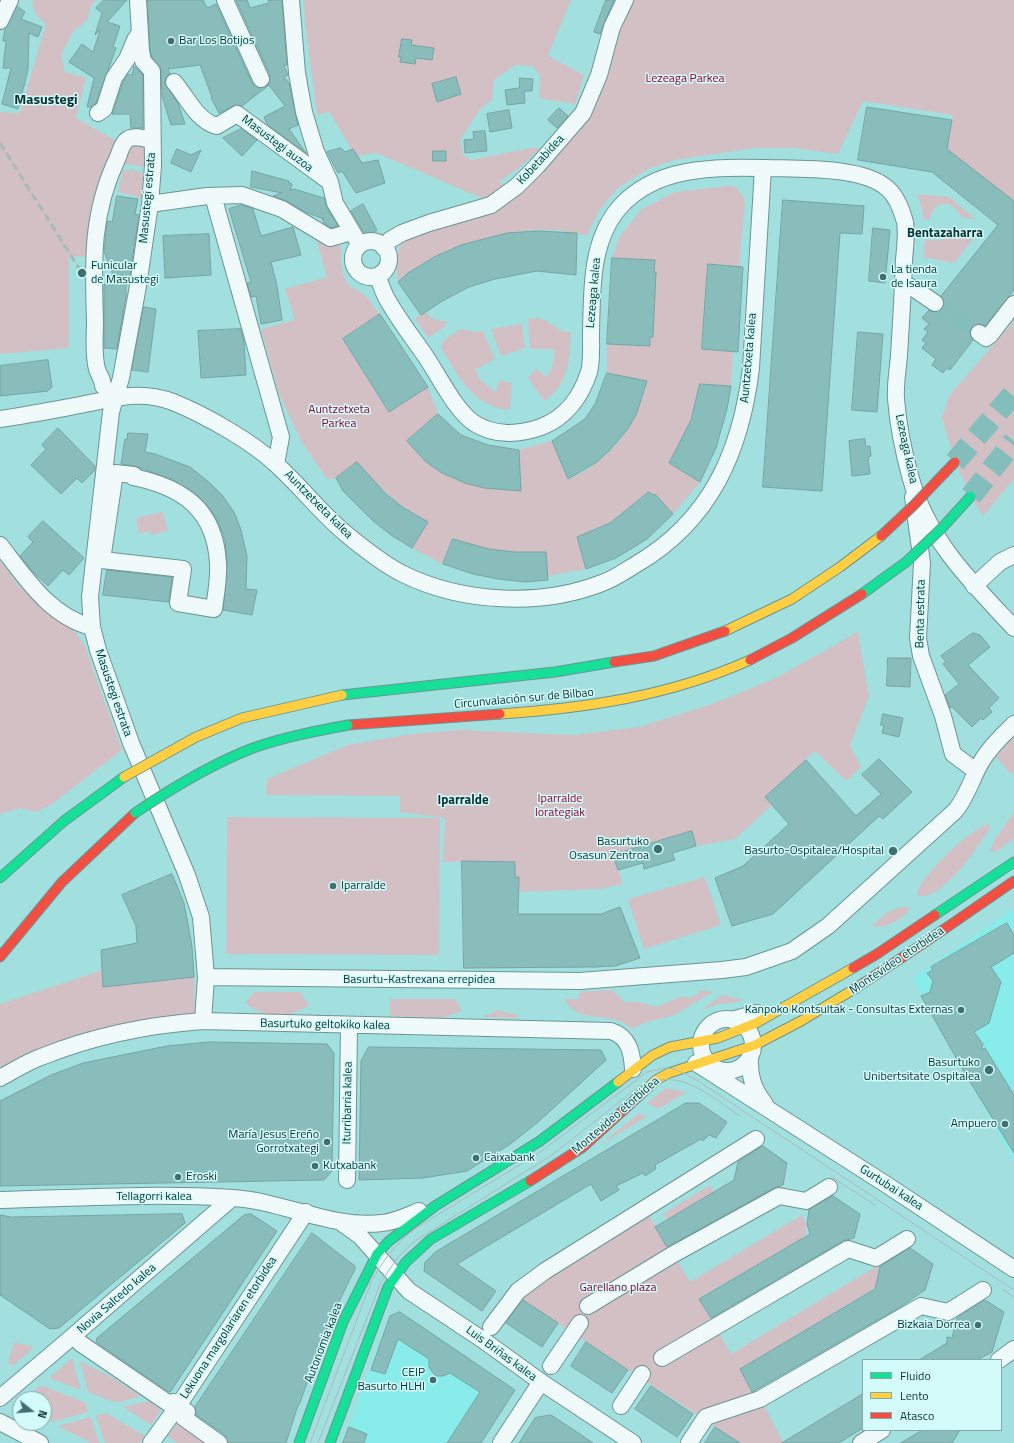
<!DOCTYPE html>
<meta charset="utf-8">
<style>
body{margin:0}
#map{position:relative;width:1014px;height:1443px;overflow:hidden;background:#a1e0df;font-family:"Titillium Web",sans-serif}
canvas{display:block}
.legend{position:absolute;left:862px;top:1359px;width:140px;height:72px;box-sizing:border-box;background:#d2fbfa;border:1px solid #82abaa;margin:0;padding:5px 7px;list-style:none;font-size:12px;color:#0b3232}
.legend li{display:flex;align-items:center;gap:8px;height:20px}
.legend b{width:20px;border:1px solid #82abaa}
.north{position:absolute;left:12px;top:1391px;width:40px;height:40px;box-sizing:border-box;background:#d2fbfa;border:1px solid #82abaa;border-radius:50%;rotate:107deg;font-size:11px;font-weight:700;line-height:16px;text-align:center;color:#0b3232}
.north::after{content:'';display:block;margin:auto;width:14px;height:18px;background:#406f6f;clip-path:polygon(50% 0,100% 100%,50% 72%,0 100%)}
</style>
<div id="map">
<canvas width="1014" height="1443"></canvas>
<ul class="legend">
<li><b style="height:5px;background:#16e098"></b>Fluido</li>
<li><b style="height:5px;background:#ffcf43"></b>Lento</li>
<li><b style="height:5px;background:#f24e42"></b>Atasco</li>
</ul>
<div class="north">N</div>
</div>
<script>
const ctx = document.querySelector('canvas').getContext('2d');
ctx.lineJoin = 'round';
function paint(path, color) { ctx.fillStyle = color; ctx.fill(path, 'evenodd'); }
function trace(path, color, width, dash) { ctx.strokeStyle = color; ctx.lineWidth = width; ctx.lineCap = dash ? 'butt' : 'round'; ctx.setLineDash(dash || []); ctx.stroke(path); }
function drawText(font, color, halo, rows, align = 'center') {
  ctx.font = font + ' "Titillium Web",sans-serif'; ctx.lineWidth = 3; ctx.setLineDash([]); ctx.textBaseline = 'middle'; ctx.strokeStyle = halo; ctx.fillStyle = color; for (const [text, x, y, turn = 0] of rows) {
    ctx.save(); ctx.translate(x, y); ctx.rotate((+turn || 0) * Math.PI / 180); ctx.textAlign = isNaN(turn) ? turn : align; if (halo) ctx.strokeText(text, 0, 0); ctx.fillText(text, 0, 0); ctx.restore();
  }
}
paint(new Path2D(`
 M1014 909V1162L913 978Z
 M400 1312 515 1390 481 1443H343L389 1317Z`), '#87ecea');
paint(new Path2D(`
 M34 0H96L90 8 88 19 73 32 61 55 65 72 86 78 76 118 120 143 96 257 69 256V348L0 354V112L20 113 46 24 35 14 32 2Z
 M304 0H571L548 56 584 75 575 105C559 98 554 104 539 97L540 76 533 66 515 65 494 80 492 100 481 108 460 140 464 156 471 160 531 148H541L519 168 498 182 519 190 576 127 618 24 632 0H1014V201L945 162 953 115 863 101 838 154 795 148H755L675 160 648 169 619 187 600 209 587 236C531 217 441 244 398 282 396 263 394 255 405 238L492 202 376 153 356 156 329 112 317 115 305 22Z
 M130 139 146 140V167L124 164Z
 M131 169 145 174 143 198 118 192 123 170 129 171Z
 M728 186 736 187 743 196 745 203 739 266 708 265 702 349 733 351 731 386 700 384 691 420 669 463 700 482 673 514 655 494 653 495 649 492 610 523 577 537 586 569 548 576 514 552 489 549 453 539 443 564 412 548 428 522C396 504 381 489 357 462L336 478 327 479 301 441 279 394 261 329 295 320 285 289 327 277 315 234 341 246C341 259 340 276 350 286 355 290 362 292 366 296 372 302 374 309 380 314L343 339 389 412 428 387 438 414 408 441C433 479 477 490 521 491L519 450 552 441 568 479C596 469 624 441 636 414 641 404 644 392 647 382L607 373V344L650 346V337H653L656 272H654L655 260 612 258 620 236 642 209 675 192Z
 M918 194 950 197 976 220 961 217C952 199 935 199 929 220H924Z
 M961 228 979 232 954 263 923 257 925 240C939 239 954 242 961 228Z
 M426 312C432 320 437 321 447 321L446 326 428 338 415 318Z
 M540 318C552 322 558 333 571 332 570 360 569 384 544 401L528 378 536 369 547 377C552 368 555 360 554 349H530L528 319Z
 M1014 321V479L983 516 971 496 955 462 942 418 949 396Z
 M522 324 525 348 501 356 491 329Z
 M461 329 475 332 483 331 495 359 475 370 480 379 495 392 500 380 512 383 510 410C471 406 460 377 441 348L444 340Z
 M163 512 168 531 151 535 150 531 139 534 136 518Z
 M0 561 21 588 70 625 84 644 122 750 52 804 36 812 21 808 0 814Z
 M858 632 869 696 850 746 861 767 846 781 815 751 765 797 772 805 735 839 696 846 692 831 613 855 623 884 600 889 518 892 519 877H515V862H443L445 818 400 812V796L266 795 267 779 348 745 412 734 459 730 575 735 639 727 712 704 778 677Z
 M1014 737V772L1011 774 996 757Z
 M1014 812V838L997 851 990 852 995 839Z
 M227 817 440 818 439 955 226 954Z
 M988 824 990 828 987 833C977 848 939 905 917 895 919 877 970 829 988 824Z
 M705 877 721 925 644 949 628 899Z
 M901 907H908L910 909C903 919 884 930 872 926L886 913Z
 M103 970V987L194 977 195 1012 186 1020 0 1075V1004Z
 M612 990 625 1002H639L657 1007 679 997H692L699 993V990L713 992 674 1015 644 1023 632 1029C613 1009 579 1027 564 999H579V992Z
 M254 992H300L309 1005C288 1019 265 1019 245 1003Z
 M722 995 744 1000 732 1003 719 1004 701 1010Z
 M390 999H455L462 1011 442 1018 390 1016Z
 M498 1010 517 1015 519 1018 482 1017Z
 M666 1088 687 1092 658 1109 647 1103Z
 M639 1113 646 1117 600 1145Z
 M710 1185 714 1193 667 1220 663 1214Z
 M640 1201 690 1282 802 1215 807 1224 805 1237 699 1298 731 1354 880 1264 876 1284 877 1287 740 1369 752 1393 758 1394 783 1442 863 1394V1428L839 1443H740L519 1298 531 1275 543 1262Z
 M14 1342 34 1347 13 1366 8 1363Z
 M72 1358 81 1390 49 1378Z
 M80 1361 113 1378 141 1396 117 1403 88 1392Z
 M41 1385 86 1403 88 1412 52 1422 44 1417V1399H24Z
 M149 1401 161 1410 151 1425 123 1407Z
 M106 1413 145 1436 140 1443H105L96 1416Z
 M91 1417 99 1443H91L58 1426Z
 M179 1421 209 1443H176L168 1436Z`), '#d2c0c4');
const building = new Path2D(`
 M104 0H127L107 22 120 26 113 47 116 48 96 103 91 107H87L94 78 69 62 82 44 93 52 100 30 95 35 102 13 96 8Z
 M148 0H203L207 8 216 4 252 83 260 88 269 84 270 75 236 0H247L250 8 269 3 268 0H282L287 65 284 66 288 75 284 77 289 83 298 125 289 129 306 153 267 124 264 117 285 106 269 85 242 106H233L219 113 211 98 212 97 200 65 168 69 170 74 165 78V84L178 103 185 124 171 125 162 96 161 70 152 57 150 50Z
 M606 0H614L600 34 594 32Z
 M17 6 25 12 21 19 42 27 38 37 29 33 28 70 18 109 2 104 11 68H3L6 41H3L5 29Z
 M402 39 412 40 411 45 434 48 432 60 416 58 415 64 400 62 401 57H399Z
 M134 66 143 75V128H131L130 114H112L123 82 128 74 132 75Z
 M456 77 461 94 437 102 432 84Z
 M520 78 533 79 532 91H524L525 103 507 105 505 90 519 88Z
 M867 107 952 120 947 149 1014 201V290L985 326 980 324 972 327 970 332 973 340 950 370 947 368 943 373 932 365 936 359 922 348 926 343 922 340 928 332 924 329 929 324 922 318 929 310 935 312 943 309 944 303 941 296 998 225 932 172 858 160Z
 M559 108 568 116 557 128 548 120Z
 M509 110 512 128 490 132 487 114Z
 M241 129 257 140 242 156 223 138Z
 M485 131 487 151 465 153 464 140 474 139 473 132Z
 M341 148 345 152 353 149 362 163 378 160 385 183 356 193 342 171 338 173 327 152Z
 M177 149 191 155 201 150 191 172 171 163Z
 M433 151H446V161H433Z
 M252 171 289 181 288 182 292 184 290 190 294 189 324 198 327 208 338 226 331 228 324 223 322 219H324L305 212 287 201 273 196 282 193 251 187Z
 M117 196 138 199 135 214 139 215 129 282H126V296L117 349 104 348V284L116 283 104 251 107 221 112 222Z
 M783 200 864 206 862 234 840 233 822 491 763 487Z
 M363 204 377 230 366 236 351 211Z
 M242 205 253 209 261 236 293 227 301 255 271 262 277 286 282 320 261 324 256 296 251 297 247 283 251 282 229 209Z
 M873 228 890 230 885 283 869 281Z
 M538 231 577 233 576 275 537 271 495 279 469 287 444 300 421 315 398 282 408 273 436 256 461 245 507 233Z
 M209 234 211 275 165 278 163 236Z
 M612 258 655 260 654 272H656L653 337H650V346L607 344Z
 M708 264 743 267 738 352 702 349Z
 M144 307 156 309 148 372 132 370Z
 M380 314 428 387 389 412 343 339Z
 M241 329 244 342 246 375 201 378 198 331Z
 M858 332 883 334 877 412 852 410Z
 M48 360 52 387 48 391 0 396V366Z
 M607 373 647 381 641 400 636 415 627 430 609 451 597 462 568 479 552 441 585 419 595 404Z
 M700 384 731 386 727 409 716 448 700 482 669 463 691 420Z
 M438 414 461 435 488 445 519 450 521 491 484 488 465 483 442 473 426 462 407 441Z
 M58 428 95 466V470L82 483 77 478 61 494 31 465 46 449 42 445Z
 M128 433 148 434 145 452 155 454 190 467 210 483 223 496 235 514 241 530 247 556 246 589 257 590 252 615 223 610 227 562 225 541 219 524 211 510 198 496 171 479 135 466 121 464 125 439H127Z
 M865 439 866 447 870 446 871 456 868 457 870 474 852 476 849 441Z
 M357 462 386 494 404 508 428 522 412 548 391 535 372 520 343 491 336 478Z
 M649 492 653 495 655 494 673 514 647 539 634 547 616 558 586 569 577 537 610 523Z
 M43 521 84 558 69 575 63 570 48 586 33 572 20 556 33 542 28 537Z
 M453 539 489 549 514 552H546L548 580 525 582 498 579 473 574 443 564Z
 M107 570 172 577 169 602 103 595Z
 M973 633 980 635 990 647 968 665 999 698 989 708 992 712 983 720 981 718 972 727 952 707 950 708 945 695 959 684 943 664 946 662 941 656Z
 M888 658H911L910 687 887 686Z
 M883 714 903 718 899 737 882 733 884 726 881 725Z
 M879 759 912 792 883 819 879 816 773 914 732 926 715 878 743 866 789 824 765 797 806 760 856 816 881 794 862 775Z
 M692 831 696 846 672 853 675 860 644 869 643 863 618 870 613 855Z
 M462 861 515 862V877H519L518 914H601L620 907 640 958 615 966 595 967 464 968Z
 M172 874 184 903 192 946 194 977 103 987 101 950 137 943 136 926 122 895Z
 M1007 923 1014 935V953L991 967 1001 982 989 1023 974 1032 983 1044 981 1050 985 1048 1014 1095V1153L967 1077 921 996 930 992 933 981 927 973 933 970 931 967Z
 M209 1042 327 1044 334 1053 332 1171 324 1180 0 1186V1101L51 1075 83 1063 167 1046Z
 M369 1047 601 1050 606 1060 537 1123 509 1145 467 1171 423 1178 359 1180 361 1061Z
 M686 1103H699L727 1122 716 1138 709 1135 703 1141 701 1139 655 1165 656 1169 645 1176 643 1173 616 1186 619 1190 601 1201 591 1184 457 1264 496 1291 482 1311 424 1271 425 1262 437 1251Z
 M763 1146 787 1163 783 1185 774 1188 667 1247 655 1227 734 1180 738 1162Z
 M833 1196 860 1214 854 1238 843 1241 711 1318 699 1299 810 1234 807 1224 809 1210Z
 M182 1214 185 1223 59 1328 50 1329 0 1295V1215L11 1217Z
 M251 1214 277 1231 171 1391 169 1392 96 1342 97 1338 244 1215Z
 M312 1233 355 1266V1269L331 1318 299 1405H298L286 1443H228L225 1435 196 1415 195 1407Z
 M910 1248 933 1264 925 1290 900 1307 752 1392 740 1369 875 1289 880 1267Z
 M523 1300 558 1323 542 1347 506 1323Z
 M985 1300 1004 1312 992 1352 977 1360H919L947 1343V1337L952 1338 957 1318Z
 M400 1312 515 1390 481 1443H447L480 1392 450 1373 443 1376H435L429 1367V1359L398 1339 385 1374 371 1370 390 1316Z
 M586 1342 628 1370 612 1393 571 1366Z
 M651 1386 693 1414 677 1437 635 1409Z
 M863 1394V1428L839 1443H782Z
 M551 1415 574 1430 593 1443H519L535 1418Z
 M349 1427 367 1434 364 1443H343Z
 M715 1427 740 1443H705Z
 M923 1430H960L952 1443H901Z`);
paint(building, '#89bdbc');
trace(building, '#76a4a2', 1);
trace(new Path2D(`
 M935 303 979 333`), '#83bdbc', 16, [16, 8]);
trace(new Path2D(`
 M955 462 1014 393
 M971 496 1014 441`), '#83bdbc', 22, [22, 11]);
const street = new Path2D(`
 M138 0 141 51 143 61 152 71 153 166 150 204 138 286 121 378 111 412 90 597 92 627 98 650 131 743 187 875 201 917 206 977 203 1021
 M225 0 261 79
 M291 0 297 73 304 112 316 152 330 182 335 203 360 245
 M0 21 10 0
 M174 82C187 97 197 121 217 126L237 114 330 182
 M98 113 104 109 114 78 127 59 135 40 139 34
 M215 196V203L281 437 276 464
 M150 204 207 196 242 195 282 209 330 238 351 232
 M353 259a18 18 0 1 1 36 0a18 18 0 1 1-36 0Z
 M384 248 390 240 402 233 429 223 491 205 517 186 537 166 583 113 599 75 612 27 625 0
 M377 276C381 284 383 292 387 299 398 319 413 338 426 357 439 376 455 410 474 423 494 436 519 435 541 427 565 418 581 397 589 372 592 361 591 347 591 335 592 292 590 242 619 208 655 166 715 167 766 168 798 169 864 166 888 189 897 197 902 211 905 222 907 234 905 248 904 260 903 292 901 323 899 355 898 369 895 384 896 399 898 425 904 454 911 479 928 540 972 583 1014 628
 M904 284 913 288 935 303
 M979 333 986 338 990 335 1014 304
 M103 386C103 379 99 376 97 369 93 355 95 336 95 321 93 261 91 213 118 157 120 151 123 142 128 139 135 135 146 139 152 140
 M0 419C27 415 53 410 80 405 113 399 139 389 173 402 205 415 253 442 278 466 301 487 321 513 345 533 363 548 383 564 403 574 462 603 541 607 602 583 614 579 625 571 635 565 711 521 741 451 751 368L763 168
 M115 473 134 475 133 477C182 487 215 509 218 563 219 578 216 594 214 609L178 603 183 569 102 560Z
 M913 497 922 563 918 638 921 656 943 716 953 754 976 771
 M0 545C25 577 50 617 92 627
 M974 586 1000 562 1014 555
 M206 977 580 981 722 970 746 967 792 951 828 926 955 811C968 796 972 776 983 759 991 746 1003 735 1014 724
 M701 1045a26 26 0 1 1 52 0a26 26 0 1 1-52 0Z
 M732 1020 757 1013
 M750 1057C749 1076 753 1089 765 1104
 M696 1063 887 1185 1014 1269
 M0 1078C13 1071 27 1062 41 1057 93 1036 147 1025 203 1021L611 1031C629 1037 632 1052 633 1069
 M347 1180 349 1026
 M0 1200C78 1198 156 1193 233 1198 283 1201 331 1229 382 1223 395 1222 407 1216 419 1211
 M339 1221 360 1236 409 1291 483 1340 541 1382 633 1443
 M588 1306 672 1255 779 1196 806 1201 829 1187
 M491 1327 518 1291 545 1271 756 1139
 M80 1343 171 1405 173 1402 187 1412 184 1418 219 1443
 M662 1358 848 1249 876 1258 907 1239
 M999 1360 1014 1349
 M551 1366 580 1323
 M0 1398 73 1336 232 1198
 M621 1406 642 1374
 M0 1422 40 1443
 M151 1443 178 1406 306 1212
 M501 1443 537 1388
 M689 1443 706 1417 760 1399 921 1306 948 1312 983 1290
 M861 1443 882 1430`);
const fast = new Path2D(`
 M862 594 906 562
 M342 695 555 672 614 662
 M0 878 64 821 124 777
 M935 915 1014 862
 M299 1443 343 1322 377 1254 389 1241 435 1206 540 1141 618 1082
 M330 1443 388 1287 406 1262 431 1239 530 1181`);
const slow = new Path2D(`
 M725 631 792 599 840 567 881 536
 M500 714C587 708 670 696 750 660
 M618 1082 653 1055 670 1047 718 1038 756 1023 853 968
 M639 1096 656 1080 669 1073 755 1045 801 1021 856 988`);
const jam = new Path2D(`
 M750 660 792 638 862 594
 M614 662 654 656 725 631
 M348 725 500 714
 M0 957 62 882 135 813
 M853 968 877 954 935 915
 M856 988 924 943 1014 881
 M530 1181 583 1147 639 1096`);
trace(street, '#6c9494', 18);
trace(fast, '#6c9494', 11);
trace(slow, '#6c9494', 11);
trace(jam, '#6c9494', 11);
trace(street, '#f1fafa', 16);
trace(fast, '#16e098', 9);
trace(slow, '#ffcf43', 9);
trace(jam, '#f24e42', 9);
trace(new Path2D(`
 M832 1177 875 1205
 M1002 1289 1014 1297
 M310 1443 370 1285C381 1262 395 1244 416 1228L539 1153 647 1072 665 1068 675 1069 695 1079 1014 1290
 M318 1443 381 1282 398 1257 415 1241 552 1155 637 1088C678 1065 707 1094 740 1116`), '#aababa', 1);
trace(new Path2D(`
 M0 143 82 273`), '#aababa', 3, [8, 4]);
const fastBridge = new Path2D(`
 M906 562 942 528 971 496
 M135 813C172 788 211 764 253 748 284 737 316 731 348 725`);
const slowBridge = new Path2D(`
 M124 777 196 737 242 718 342 695`);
const jamBridge = new Path2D(`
 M881 536 914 505 955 462`);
trace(fastBridge, '#6c9494', 11, []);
trace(slowBridge, '#6c9494', 11, []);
trace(jamBridge, '#6c9494', 11, []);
trace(fastBridge, '#16e098', 9);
trace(slowBridge, '#ffcf43', 9);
trace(jamBridge, '#f24e42', 9);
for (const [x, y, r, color] of [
 [171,41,4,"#406f6f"],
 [82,273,5,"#406f6f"],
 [883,277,4,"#406f6f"],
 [658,849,5,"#406f6f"],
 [893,851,5,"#406f6f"],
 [333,886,4,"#406f6f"],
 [961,1010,4,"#406f6f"],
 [989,1070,5,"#406f6f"],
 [1005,1124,4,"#406f6f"],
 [327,1142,4,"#406f6f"],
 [476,1158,4,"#406f6f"],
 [315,1166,4,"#406f6f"],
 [178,1177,4,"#406f6f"],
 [978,1325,4,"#406f6f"],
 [433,1380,4,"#406f6f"]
]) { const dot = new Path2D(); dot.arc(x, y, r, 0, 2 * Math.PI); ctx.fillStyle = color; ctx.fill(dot); trace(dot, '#d2fbfa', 1.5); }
drawText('12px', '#0b3232', '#d2fbfa', [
 ["Bar Los Botijos",179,41,"left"],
 ["Funicular",91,266,"left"],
 ["de Masustegi",91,280,"left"],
 ["La tienda",891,270,"left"],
 ["de Isaura",891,284,"left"],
 ["Basurtuko",649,842],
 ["Osasun Zentroa",649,856],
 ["Basurto-Ospitalea/Hospital",884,851],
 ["Iparralde",341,886,"left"],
 ["Kanpoko Kontsultak - Consultas Externas",953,1010],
 ["Basurtuko",980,1063],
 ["Unibertsitate Ospitalea",980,1077],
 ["Ampuero",997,1124],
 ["María Jesus Ereño",319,1135],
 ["Gorrotxategi",319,1149],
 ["Caixabank",484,1158,"left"],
 ["Kutxabank",323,1166,"left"],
 ["Eroski",186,1177,"left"],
 ["Bizkaia Dorrea",970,1325],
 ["CEIP",425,1373],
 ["Basurto HLHI",425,1387]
], 'right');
drawText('12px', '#950032', '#d2fbfa', [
 ["Lezeaga Parkea",685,79],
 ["Auntzetxeta",339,410],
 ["Parkea",339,424],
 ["Iparralde",560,799],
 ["lorategiak",560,813],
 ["Garellano plaza",618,1288]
]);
drawText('12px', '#0b3232', '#d2fbfa', [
 ["Masustegi auzoa",277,144,37],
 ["Kobetabidea",541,160,-47],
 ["Masustegi estrata",148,198,-85],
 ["Lezeaga kalea",594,293,-85],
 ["Auntzetxeta kalea",749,358,-85],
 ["Lezeaga kalea",906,449,78],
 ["Auntzetxeta kalea",318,505,45],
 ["Benta estrata",921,614,-89],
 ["Masustegi estrata",113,693,71],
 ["Circunvalación sur de Bilbao",524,699,-5],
 ["Montevideo etorbidea",897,961,-34],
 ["Basurtu-Kastrexana errepidea",419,980],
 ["Basurtuko geltokiko kalea",325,1025,1],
 ["Iturribarria kalea",348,1103,-89],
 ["Montevideo etorbidea",616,1116,-41],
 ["Gurtubai kalea",891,1188,33],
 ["Tellagorri kalea",154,1197],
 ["Novia Salcedo kalea",117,1299,-41],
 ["Lekuona margolariaren etorbidea",229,1328,-57],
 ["Autonomia kalea",324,1343,-69],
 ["Luis Briñas kalea",501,1354,36]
]);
drawText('bold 13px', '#0b3232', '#d2fbfa', [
 ["Bentazaharra",945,234],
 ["Iparralde",463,801]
]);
drawText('bold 14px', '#0b3232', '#d2fbfa', [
 ["Masustegi",46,101]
]);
</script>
